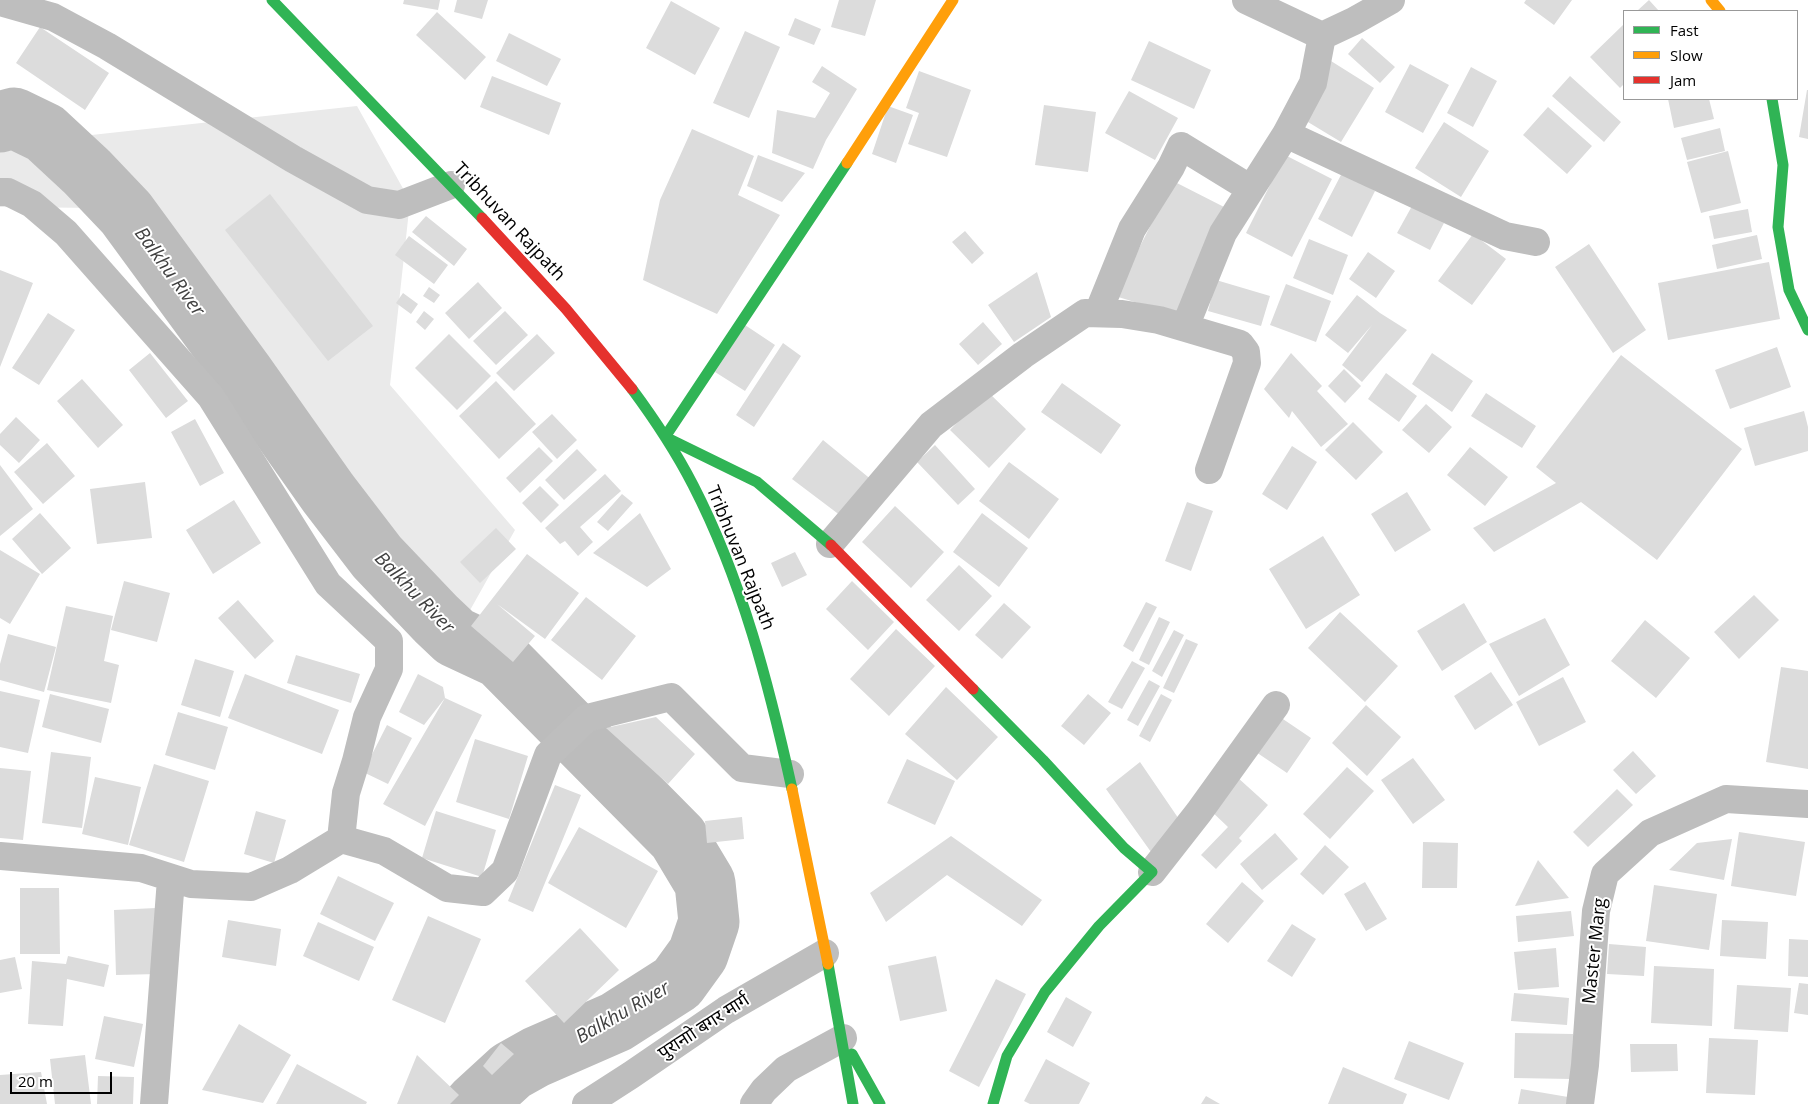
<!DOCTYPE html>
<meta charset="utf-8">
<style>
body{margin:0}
#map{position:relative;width:1808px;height:1104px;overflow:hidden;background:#fff;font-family:"Open Sans",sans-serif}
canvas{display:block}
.legend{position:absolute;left:1623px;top:10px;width:175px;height:90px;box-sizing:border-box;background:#fff;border:1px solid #999;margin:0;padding:6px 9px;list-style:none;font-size:15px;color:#000}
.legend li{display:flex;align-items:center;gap:10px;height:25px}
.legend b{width:25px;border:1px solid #999}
.scale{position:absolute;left:10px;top:1072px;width:102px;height:22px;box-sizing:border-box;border:2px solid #000;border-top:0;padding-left:6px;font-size:15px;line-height:18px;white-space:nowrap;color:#000;-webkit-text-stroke:4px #fff;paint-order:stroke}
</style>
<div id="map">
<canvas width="1808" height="1104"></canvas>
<ul class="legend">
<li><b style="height:6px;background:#30b455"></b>Fast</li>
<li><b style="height:6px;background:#ff9f0a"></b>Slow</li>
<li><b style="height:6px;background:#e5322d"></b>Jam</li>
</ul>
<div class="scale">20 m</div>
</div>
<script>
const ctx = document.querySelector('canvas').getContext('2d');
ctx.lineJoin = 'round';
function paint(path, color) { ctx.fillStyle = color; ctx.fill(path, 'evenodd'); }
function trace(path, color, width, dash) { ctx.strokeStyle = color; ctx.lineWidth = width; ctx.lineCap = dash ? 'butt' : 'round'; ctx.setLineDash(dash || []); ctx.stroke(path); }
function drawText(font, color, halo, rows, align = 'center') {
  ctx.font = font + ' "Open Sans","Noto Sans Devanagari",sans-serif'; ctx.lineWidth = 4; ctx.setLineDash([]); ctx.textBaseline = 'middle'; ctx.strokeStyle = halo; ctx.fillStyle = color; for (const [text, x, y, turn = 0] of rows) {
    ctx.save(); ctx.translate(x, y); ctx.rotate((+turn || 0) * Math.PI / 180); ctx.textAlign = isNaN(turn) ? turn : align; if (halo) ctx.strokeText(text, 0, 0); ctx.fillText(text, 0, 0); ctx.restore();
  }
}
paint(new Path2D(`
 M357 106 410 201 390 385 515 530 455 637 264 353 99 208 0 207V145Z`), '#eaeaea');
trace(new Path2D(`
 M0 122 14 118 45 133 87 172 126 213 244 374 328 493 377 557 436 619 455 637 500 658 678 838 705 883 709 922 698 954 677 983 616 1022 536 1057 511 1071 475 1104`), '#bcbcbc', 61);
paint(new Path2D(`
 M404 0H440L438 10 403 4Z
 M457 0H488L482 19 454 12Z
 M839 0H876L865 36 831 27Z
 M1526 0H1572L1554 25 1524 3Z
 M1649 0 1659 11H1637Z
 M671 1 720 28 695 75 646 48Z
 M437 12 486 57 465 80 416 35Z
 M795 18 821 29 814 45 788 35Z
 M1624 24V84L1620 88 1590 57Z
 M40 27 109 73 85 110 16 63Z
 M745 31 780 47 749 118 713 103Z
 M509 33 561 59 547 86 496 61Z
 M1362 38 1395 67 1380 83 1348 54Z
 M1149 41 1211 70 1194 109 1131 80Z
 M1331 61 1374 88 1341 142 1298 116Z
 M1410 64 1449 85 1423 133 1385 112Z
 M822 66 857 89 826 140 813 169 772 153 777 110 815 118 830 93 812 82Z
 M1471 67 1497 81 1473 127 1447 113Z
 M919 71 971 90 947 157 908 144 919 113 906 108Z
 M492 76 561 103 549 135 480 107Z
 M1570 76 1621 122 1604 142 1552 96Z
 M1807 90H1808V139L1799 137Z
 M1129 91 1178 118 1155 160 1105 133Z
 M1668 99H1709L1714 119 1674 128Z
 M1044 105 1096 112 1088 172 1035 165Z
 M888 106 913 115 896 163 872 154Z
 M1548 107 1592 146 1567 174 1523 135Z
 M1444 122 1489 151 1461 197 1415 168Z
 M1720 128 1725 151 1687 160 1681 138Z
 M692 129 754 156 738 195 780 215 717 314 643 280 660 200Z
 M1728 151 1741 203 1701 213 1687 162Z
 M758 155 805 173 782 202 747 186Z
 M1285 155 1332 179 1292 257 1246 233Z
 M1342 173 1375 191 1352 237 1318 219Z
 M1173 181 1228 209 1177 315 1115 296Z
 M270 194 373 326 328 361 225 230Z
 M1412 206 1444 223 1430 250 1397 233Z
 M1748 209 1752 232 1714 239 1709 216Z
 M426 216 467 249 454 266 412 232Z
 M965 231 984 253 972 264 952 242Z
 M1473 234 1506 259 1472 305 1438 281Z
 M1757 235 1762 259 1717 269 1712 245Z
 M409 236 448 265 434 284 395 255Z
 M1309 239 1348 255 1333 295 1293 278Z
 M1589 244 1646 330 1613 353 1555 267Z
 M1368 252 1395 271 1376 298 1349 279Z
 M1769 262 1780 319 1668 340 1658 283Z
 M0 270 33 283 0 367Z
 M1037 272 1051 317 1014 342 988 305Z
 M1216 280 1270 296 1261 326 1208 311Z
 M478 282 502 308 469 339 445 313Z
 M1286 284 1331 301 1316 342 1270 325Z
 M429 287 440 295 434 303 423 296Z
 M403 293 418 304 411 314 396 303Z
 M1357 295 1380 313 1407 330 1362 382 1342 365 1372 325 1348 353 1325 335Z
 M424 311 434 319 425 330 416 322Z
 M505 311 528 335 496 365 473 341Z
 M48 313 75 330 39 385 12 368Z
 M983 322 1002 344 978 365 959 344Z
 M745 325 775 345 745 391 715 372Z
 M449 334 491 376 457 410 415 368Z
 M537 334 555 353 514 391 496 373Z
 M783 343 801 356 754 427 736 415Z
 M1777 347 1791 387 1730 409 1715 370Z
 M150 353 188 401 166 418 129 370Z
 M1291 353 1322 386 1317 391 1348 424 1321 447 1292 411 1289 418 1264 389Z
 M1432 353 1473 381 1452 412 1412 384Z
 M1621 355 1742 449 1657 560 1581 502 1494 552 1473 528 1556 483 1536 467Z
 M1344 369 1361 386 1345 403 1328 386Z
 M1386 373 1417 396 1399 422 1368 399Z
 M82 379 123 425 98 448 57 401Z
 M496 381 536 424 499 459 459 416Z
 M1062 383 1121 425 1101 454 1041 412Z
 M987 391 1026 429 989 468 950 430Z
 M1486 393 1536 426 1522 448 1471 416Z
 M1426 404 1452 427 1429 453 1402 430Z
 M1804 411 1808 427V451L1755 466 1744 428Z
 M552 414 577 440 557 459 532 432Z
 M16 417 40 440 19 463 0 445V434Z
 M195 419 224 473 200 486 171 432Z
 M1353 422 1383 452 1356 480 1325 450Z
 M823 440 873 481 841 516 792 479Z
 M47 443 75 476 43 504 14 472Z
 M935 445 975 489 958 505 917 462Z
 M1292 446 1317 462 1287 510 1262 494Z
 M539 447 553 461 520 493 506 478Z
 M1470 447 1508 477 1485 506 1447 475Z
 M577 449 597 470 564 500 545 480Z
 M1009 462 1059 499 1029 539 979 501Z
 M0 465 33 509 0 536Z
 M605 474 621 491 580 527 593 542 578 556 565 541 560 544 545 528Z
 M145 482 152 538 97 544 90 489Z
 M540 486 559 505 541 523 522 503Z
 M1407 492 1431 530 1395 552 1371 514Z
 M622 494 633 503 608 531 597 522Z
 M234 500 261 543 213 574 186 530Z
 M1187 502 1213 511 1191 571 1165 561Z
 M895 506 944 552 911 588 862 542Z
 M40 513 71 548 42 574 12 539Z
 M640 513 671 569 647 587 593 553Z
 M982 513 1028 548 999 587 953 552Z
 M496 528 516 549 480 583 460 562Z
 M1323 536 1360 595 1306 629 1269 569Z
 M0 550 40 574 10 624 0 618Z
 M795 552 807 575 782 587 771 563Z
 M527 554 579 593 545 639 497 604 535 636 513 662 471 626Z
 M959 565 992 596 959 631 926 600Z
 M124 581 170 593 157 642 111 630Z
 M852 581 894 622 868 650 826 609Z
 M1754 595 1779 620 1739 659 1714 632Z
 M586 597 636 636 602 680 551 640Z
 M238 600 274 641 255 659 218 618Z
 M1146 602 1157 607 1133 652 1123 646Z
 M1004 603 1031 627 1002 659 975 635Z
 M1464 603 1487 642 1442 671 1417 631Z
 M66 606 113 616 104 661 119 665 111 703 47 690Z
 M1340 612 1398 666 1365 702 1308 648Z
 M1159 617 1170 622 1149 665 1139 660Z
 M1545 618 1570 665 1519 696 1489 644Z
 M1645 620 1690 658 1656 698 1611 661Z
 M896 629 935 666 889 716 850 679Z
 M1174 630 1184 635 1162 677 1152 671Z
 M8 634 56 647 44 692 0 680V664Z
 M1186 639 1198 644 1174 693 1163 688Z
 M296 655 360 674 351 703 287 683Z
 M195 659 234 671 220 717 181 705Z
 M1132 661 1145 668 1122 709 1108 702Z
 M1781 667 1808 671V769L1766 762Z
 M1491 672 1513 705 1475 730 1454 696Z
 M245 674 339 710 322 754 228 718Z
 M418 674 443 687 445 698 424 725 399 712Z
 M1563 677 1586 722 1539 746 1516 702Z
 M1149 680 1160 686 1138 726 1127 720Z
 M946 687 998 737 957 780 905 734Z
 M0 691 40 700 28 753 0 747Z
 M50 694 109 709 101 743 42 727Z
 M1088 694 1111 713 1084 745 1061 726Z
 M1161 694 1172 700 1150 742 1139 736Z
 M445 698 482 715 425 826 383 804Z
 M1366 705 1401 737 1367 776 1332 743Z
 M178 712 228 727 215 770 165 755Z
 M1277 715 1311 738 1287 773 1253 750Z
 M656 717 695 754 668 784 606 728Z
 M387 725 412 738 388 784 363 772Z
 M475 739 528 756 509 819 456 802Z
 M1633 751 1656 776 1636 794 1613 770Z
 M51 752 91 757 82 828 42 823Z
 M1413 758 1445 800 1413 824 1381 780Z
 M907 759 955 781 935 825 887 803Z
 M1140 762 1185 828 1151 852 1106 789Z
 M154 764 209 781 184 862 129 845Z
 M1347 767 1374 791 1330 839 1303 814Z
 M0 768 31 771 23 840 0 838Z
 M95 777 141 787 128 845 82 834Z
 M1237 777 1268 805 1239 838 1242 841 1216 869 1201 855 1228 827 1209 809Z
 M555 785 581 795 533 912 508 901Z
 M1617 789 1633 805 1588 847 1573 832Z
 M256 811 286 820 274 863 244 854Z
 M436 811 496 830 482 877 422 858Z
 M742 817 744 839 707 843 705 821Z
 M579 827 658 871 626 928 548 883Z
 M1739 832 1805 842 1796 896 1731 886Z
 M1275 833 1298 859 1262 890 1240 864Z
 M951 836 1042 900 1022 926 947 875 886 922 870 893Z
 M1732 839 1724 880 1669 870 1697 843Z
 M1423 842 1458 843 1457 888H1422Z
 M1325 845 1349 867 1323 895 1300 874Z
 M1538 860 1569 898 1515 906Z
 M338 876 394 903 375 941 320 914Z
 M1242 882 1264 901 1228 943 1206 924Z
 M1365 882 1387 919 1366 931 1344 894Z
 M1654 885 1717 894 1709 950 1646 941Z
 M20 888H59L60 954H20Z
 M156 908 158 974 116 975 114 910Z
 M1571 911 1574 936 1518 942 1516 916Z
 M428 916 481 939 445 1023 392 1000Z
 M228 920 281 929 276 966 222 957Z
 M1722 920 1768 922 1766 959 1720 956Z
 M318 922 374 947 359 981 303 956Z
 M1292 924 1316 939 1292 977 1267 961Z
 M580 928 619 970 564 1023 525 981Z
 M1789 939 1808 940V977L1788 976Z
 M1609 944 1646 947 1644 976 1607 974Z
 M1556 948 1559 987 1518 990 1514 952Z
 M68 956 109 965 104 987 67 979 63 1026 28 1024 32 961 66 964Z
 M936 956 947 1011 900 1021 888 966Z
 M15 957 22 989 0 993V960Z
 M1654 966 1714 969 1712 1026 1651 1023Z
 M996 979 1026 994 979 1087 949 1071Z
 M1799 983 1808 984V1015L1794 1013Z
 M1737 985 1791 988 1788 1032 1734 1029Z
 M1514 993 1569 998 1567 1025 1511 1021Z
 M1066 997 1092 1012 1073 1047 1047 1032Z
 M104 1016 143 1024 134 1067 95 1059Z
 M239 1024 291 1055 263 1103 202 1090Z
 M1515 1033 1573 1034 1572 1079 1514 1078Z
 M1709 1038 1758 1040 1755 1095 1706 1093Z
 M1409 1041 1464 1063 1449 1100 1394 1079Z
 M501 1043 514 1054 492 1075 483 1066Z
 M1630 1044H1677L1678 1071 1631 1072Z
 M85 1055 91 1104H55L50 1059Z
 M417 1055 459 1095 450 1104H397Z
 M1046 1059 1090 1083 1079 1104H1030L1024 1101Z
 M297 1064 367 1102 366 1104H276Z
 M1343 1067 1407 1094 1403 1104H1328Z
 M41 1072 47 1104H0V1075Z
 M98 1076 134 1077 133 1104H97Z
 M1521 1089 1568 1097 1566 1104H1518Z
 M1206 1096 1220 1104H1201Z`), '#dcdcdc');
trace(new Path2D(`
 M1246 0 1322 36
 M0 2 53 17 107 46 293 159 367 200 399 205 451 185
 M1286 134 1505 236 1536 242
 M0 192H8L32 204 66 233 211 397 328 584 389 641V669L367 717 356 761 346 793 341 839
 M1098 313 1132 229 1171 167 1181 146 1251 189
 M1185 327 1223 233 1286 134 1313 83 1322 36 1354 21 1391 0
 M830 544 931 425 1023 355 1085 313 1122 314 1159 320 1240 344 1246 352 1247 363 1209 470
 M0 856 141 868 191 884 251 887 290 870 341 839 384 851 447 888 483 892 505 871 548 755 587 718 671 697 742 768 790 774
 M1152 872 1199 812 1276 705
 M154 1104 171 879
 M586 1104 631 1075 726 1010 825 953
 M754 1104 764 1090 786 1069 843 1038
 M1580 1104 1585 1065 1596 911 1605 874 1650 833 1726 799 1808 804`), '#bebebe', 28);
trace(new Path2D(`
 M272 0 482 218
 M1772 99 1783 165 1778 227 1789 290 1808 330
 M632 389C655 420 676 452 693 485 742 580 769 685 792 789
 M831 545 757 482 665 437 847 163
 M973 689 1043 760 1124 848 1152 872 1099 926 1045 992 1007 1056 993 1104
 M828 964 853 1104
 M852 1054 880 1104`), '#30b455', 11);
trace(new Path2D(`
 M1711 0 1720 11
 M847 163 953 0
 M792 789 828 964`), '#ff9f0a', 11);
trace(new Path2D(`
 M482 218 566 309 632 389
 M831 545 973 689`), '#e5322d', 11);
drawText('18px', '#000', '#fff', [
 ["Tribhuvan Rajpath",509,222,47],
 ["Tribhuvan Rajpath",740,558,68],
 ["Master Marg",1595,951,-84],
 ["पुरानाो बगर मार्ग",704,1027,-33]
]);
drawText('italic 19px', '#404040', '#fff', [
 ["Balkhu River",169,272,54],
 ["Balkhu River",414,593,46],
 ["Balkhu River",623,1013,-30]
]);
</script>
